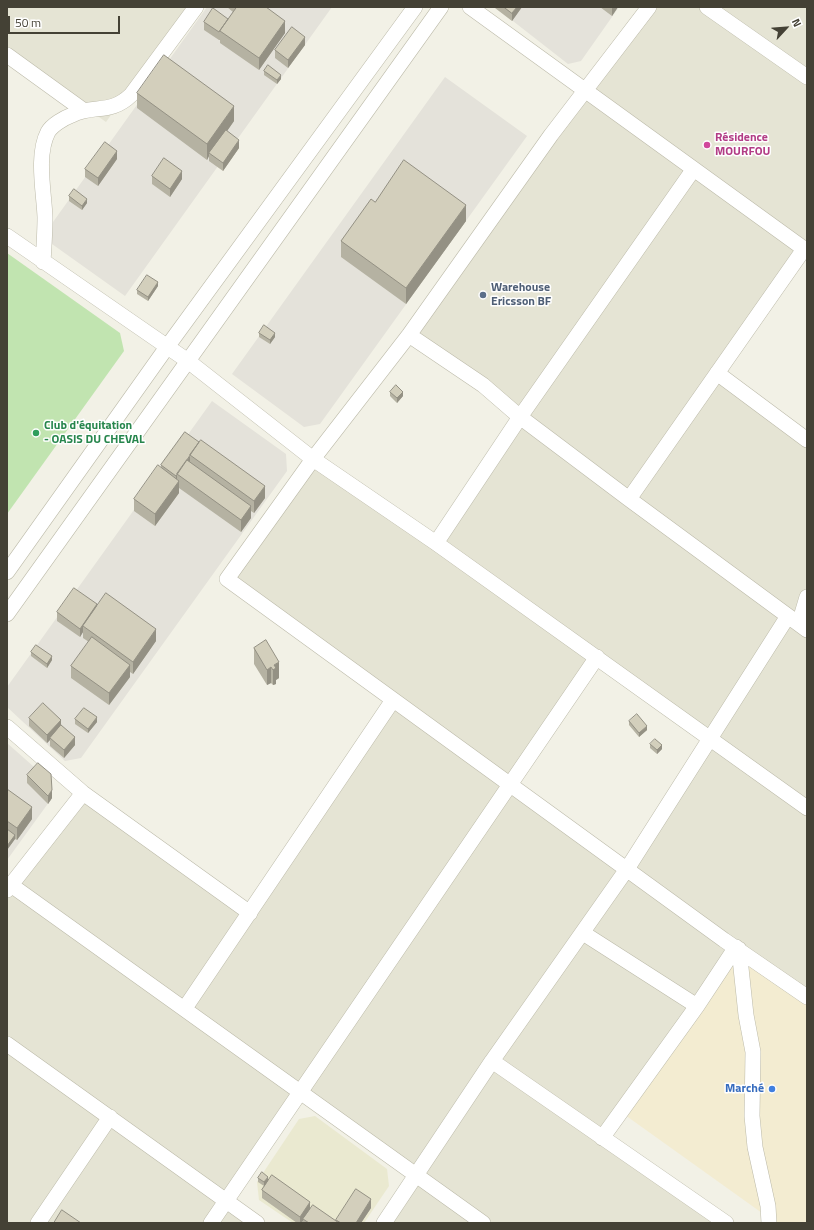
<!DOCTYPE html>
<meta charset="utf-8">
<style>
body{margin:0}
#map{position:relative;width:814px;height:1230px;overflow:hidden;background:#f2f1e6;font-family:"Titillium Web",sans-serif}
canvas{display:block}
.frame{position:absolute;inset:0;border:8px solid #444135;pointer-events:none}
.north{position:absolute;left:766px;top:8px;width:40px;height:40px;-webkit-text-stroke:3px #fff;paint-order:stroke;rotate:64deg;font-size:11px;font-weight:700;line-height:16px;text-align:center;color:#444135}
.north::after{content:'';display:block;margin:auto;width:14px;height:18px;background:#444135;clip-path:polygon(50% 0,100% 100%,50% 72%,0 100%)}
.scale{position:absolute;left:8px;top:16px;width:112px;height:18px;box-sizing:border-box;border:2px solid #444135;border-top:0;padding-left:5px;font-size:12px;line-height:14px;white-space:nowrap;color:#444135;-webkit-text-stroke:3px #fff;paint-order:stroke}
</style>
<div id="map">
<canvas width="814" height="1230"></canvas>
<div class="frame"></div>
<div class="north">N</div>
<div class="scale">50 m</div>
</div>
<script>
const ctx = document.querySelector('canvas').getContext('2d');
ctx.lineJoin = 'round';
function paint(path, color) { ctx.fillStyle = color; ctx.fill(path, 'evenodd'); }
function trace(path, color, width, dash) { ctx.strokeStyle = color; ctx.lineWidth = width; ctx.lineCap = dash ? 'butt' : 'round'; ctx.setLineDash(dash || []); ctx.stroke(path); }
function drawText(font, color, halo, rows, align = 'center') {
  ctx.font = font + ' "Titillium Web",sans-serif'; ctx.lineWidth = 3; ctx.setLineDash([]); ctx.textBaseline = 'middle'; ctx.strokeStyle = halo; ctx.fillStyle = color; for (const [text, x, y, turn = 0] of rows) {
    ctx.save(); ctx.translate(x, y); ctx.rotate((+turn || 0) * Math.PI / 180); ctx.textAlign = isNaN(turn) ? turn : align; if (halo) ctx.strokeText(text, 0, 0); ctx.fillText(text, 0, 0); ctx.restore();
  }
}
paint(new Path2D(`
 M7 7H188L106 122 7 52Z
 M639 7H807V251L717 373 807 440V1000L738 950 606 1141 723 1223H384L416 1175 300 1092 226 1201 257 1223H7V890L83 793 249 913 393 701 233 584 318 457 436 541 518 415 407 333 579 87ZM597 657 709 738 627 869 509 784Z`), '#e5e4d4');
paint(new Path2D(`
 M738 950 807 1000V1223H776L625 1115Z`), '#f3ecd1');
paint(new Path2D(`
 M207 7H332L125 296 52 244 48 229Z
 M495 7H619L581 61 568 64Z
 M445 77 527 136 320 424 304 427 232 374Z
 M212 401 286 454 287 471 81 758 65 761 7 707V687Z
 M7 743 51 782 52 798 7 860Z`), '#e4e2da');
paint(new Path2D(`
 M315 1116 387 1169 389 1186 364 1223H293L259 1200 257 1182 299 1119Z`), '#eae9d0');
paint(new Path2D(`
 M7 253 120 333 124 351 7 514Z`), '#c1e4b0');
const minor = new Path2D(`
 M470 7 807 251
 M649 7 551 135 409 335 313 459 227 579 724 940 807 997
 M707 7 807 77
 M7 55 83 110
 M7 236 188 361 313 459 436 543 807 808
 M43 262C44 247 45 232 45 217 44 192 36 155 48 132 52 125 64 118 72 115 95 104 110 115 131 95L196 7
 M409 335 483 385 520 417 629 499 807 630
 M717 373 807 440
 M629 499 804 249
 M436 543 520 417 693 170
 M7 572 167 347 415 7
 M7 614 441 7
 M799 624 807 597
 M7 727 83 793 250 913
 M11 885 483 1223
 M7 890 83 793
 M583 933 697 1006
 M739 949 746 1015 753 1052 752 1116 755 1147 768 1206 769 1223
 M185 1008 393 700
 M7 1044 257 1223
 M492 1061 726 1223
 M602 1138 697 1006 736 947
 M38 1223 110 1117
 M211 1223 597 657
 M384 1223 492 1061 627 869 788 616`);
trace(minor, '#bcbaa9', 16);
trace(minor, '#fff', 15);
paint(new Path2D(`
 M227 7H266L285 33 259 70 220 43V40H219L204 30V22L228 19 233 12Z
 M495 7H522L512 21 495 8Z
 M600 7H618L612 16Z
 M305 45 288 68 275 58V50Z
 M264 71 281 79 277 84 264 75Z
 M137 93 234 121 227 131 239 148 223 171 209 161V156L207 160 137 108Z
 M117 159 98 186 85 177V169Z
 M152 176 182 179 170 197 152 184Z
 M69 196 87 203 82 210 69 201Z
 M375 202 466 221 406 304 341 257V241Z
 M158 286 148 301 137 294V290Z
 M259 333 275 337 270 344 259 337Z
 M390 392 403 396 397 403 390 396Z
 M185 432 265 498 254 513 251 511V518L241 532 179 488V493L155 526 134 511V499L161 468V465Z
 M97 606 156 641 133 674 130 672V677L109 705 71 678V666L89 642 83 638V632L80 637 57 621V612Z
 M266 640 279 678 276 680V684L273 685 271 683 267 685 254 664V648Z
 M31 652 52 660 47 668 31 656Z
 M29 718 61 726 75 745 64 758 50 746V740L47 743 29 726Z
 M75 719 97 722 88 733 75 724Z
 M629 721 647 730 639 737 629 725Z
 M650 744 662 749 657 754 650 748Z
 M27 775 52 798 48 804 27 783Z
 M7 789 32 819 17 840 15 839 7 850Z
 M258 1178 268 1180 310 1208 336 1221V1220L371 1208 361 1223H303V1221L301 1223H297L262 1198V1190L264 1186 258 1182Z`), '#b5b2a2');
paint(new Path2D(`
 M517 7H522L512 21V13Z
 M612 7H618L612 16Z
 M285 21V33L259 70V58Z
 M305 37V45L288 68V60Z
 M281 75V79L277 84V80Z
 M234 106V121L211 154 209 153V156L207 160V144Z
 M239 140V148L223 171V163Z
 M117 151V159L98 186V178Z
 M182 171V179L170 197V189Z
 M87 199V203L82 210V206Z
 M466 205V221L406 304V288Z
 M158 282V286L148 301V297Z
 M275 333V337L270 344V340Z
 M403 392V396L397 403V398Z
 M190 456V464L177 474V482L176 484V476Z
 M179 481V493L155 526V514Z
 M265 486V498L254 513V501Z
 M251 506V518L241 532V520Z
 M97 604V612L83 626V632L80 637V629Z
 M156 629V641L133 674V662Z
 M52 656V660L47 668V664Z
 M279 662V678L276 680V684L273 685V670L274 665Z
 M130 665V677L109 705V693Z
 M271 667V683L267 685V670Z
 M97 717V722L88 733V729Z
 M61 720V728L50 738V740L47 743V735Z
 M647 726V730L639 737V733Z
 M75 737V745L64 758V750Z
 M662 745V749L657 754V750Z
 M52 790V798L48 804V796Z
 M32 807V819L17 840V828Z
 M15 835V839L7 850V846Z
 M268 1177V1181L264 1187V1182Z
 M371 1199V1208L361 1223H356Z
 M310 1202V1210L303 1219V1221L301 1223H300V1217Z`), '#949184');
const building = new Path2D(`
 M237 7H266L285 21 259 58 220 31Z
 M504 7H517L512 13Z
 M213 8 228 19 219 32 204 22Z
 M292 27 305 37 288 60 275 50Z
 M164 55 234 106 207 144 137 93Z
 M268 65 281 75 277 80 264 71Z
 M226 130 239 140 223 163 209 153Z
 M105 142 117 151 98 178 85 169Z
 M164 158 182 171 170 189 152 176Z
 M404 160 466 205 406 288 341 241 371 199 375 202Z
 M74 189 87 199 82 206 69 196Z
 M147 275 158 282 148 297 137 290Z
 M264 325 275 333 270 340 259 333Z
 M396 385 403 392 397 398 390 392Z
 M185 432 199 442 176 476 161 465Z
 M201 440 265 486 254 501 190 455Z
 M187 460 251 506 241 520 177 474Z
 M158 465 179 481 155 514 134 499Z
 M74 588 97 604 80 629 57 612Z
 M106 593 156 629 133 662 83 626Z
 M92 637 130 665 109 693 71 666Z
 M266 640 279 662 274 665 276 668 273 670 271 667 267 670 254 648Z
 M36 645 52 656 47 664 31 652Z
 M43 703 61 720 47 735 29 718Z
 M84 708 97 717 88 729 75 719Z
 M637 714 647 726 639 733 629 721Z
 M61 725 75 737 64 750 50 738Z
 M655 739 662 745 657 750 650 744Z
 M38 763 51 774 52 790 48 796 27 775Z
 M7 789 32 807 17 828 7 821Z
 M7 829 15 835 7 846Z
 M262 1172 268 1177 264 1182 258 1178Z
 M272 1175 310 1202 300 1217 262 1190Z
 M356 1189 371 1199 356 1223H341L336 1220Z
 M313 1205 339 1223H309L303 1219Z
 M62 1210 81 1223H54Z`);
paint(building, '#d3cfbc');
trace(building, '#949184', 1);
for (const [x, y, r, color] of [
 [707,145,4,"#d1479c"],
 [483,295,4,"#5c6f8a"],
 [36,433,4,"#2e9e5b"],
 [772,1089,4,"#3f7fe0"]
]) { const dot = new Path2D(); dot.arc(x, y, r, 0, 2 * Math.PI); ctx.fillStyle = color; ctx.fill(dot); trace(dot, '#fff', 1.5); }
drawText('bold 12px', '#b23c85', '#fff', [
 ["Résidence",715,138],
 ["MOURFOU",715,152]
], 'left');
drawText('bold 12px', '#4e5e75', '#fff', [
 ["Warehouse",491,288],
 ["Ericsson BF",491,302]
], 'left');
drawText('bold 12px', '#27864d', '#fff', [
 ["Club d'équitation",44,426],
 ["- OASIS DU CHEVAL",44,440]
], 'left');
drawText('bold 12px', '#366cbe', '#fff', [
 ["Marché",764,1089]
], 'right');
</script>
